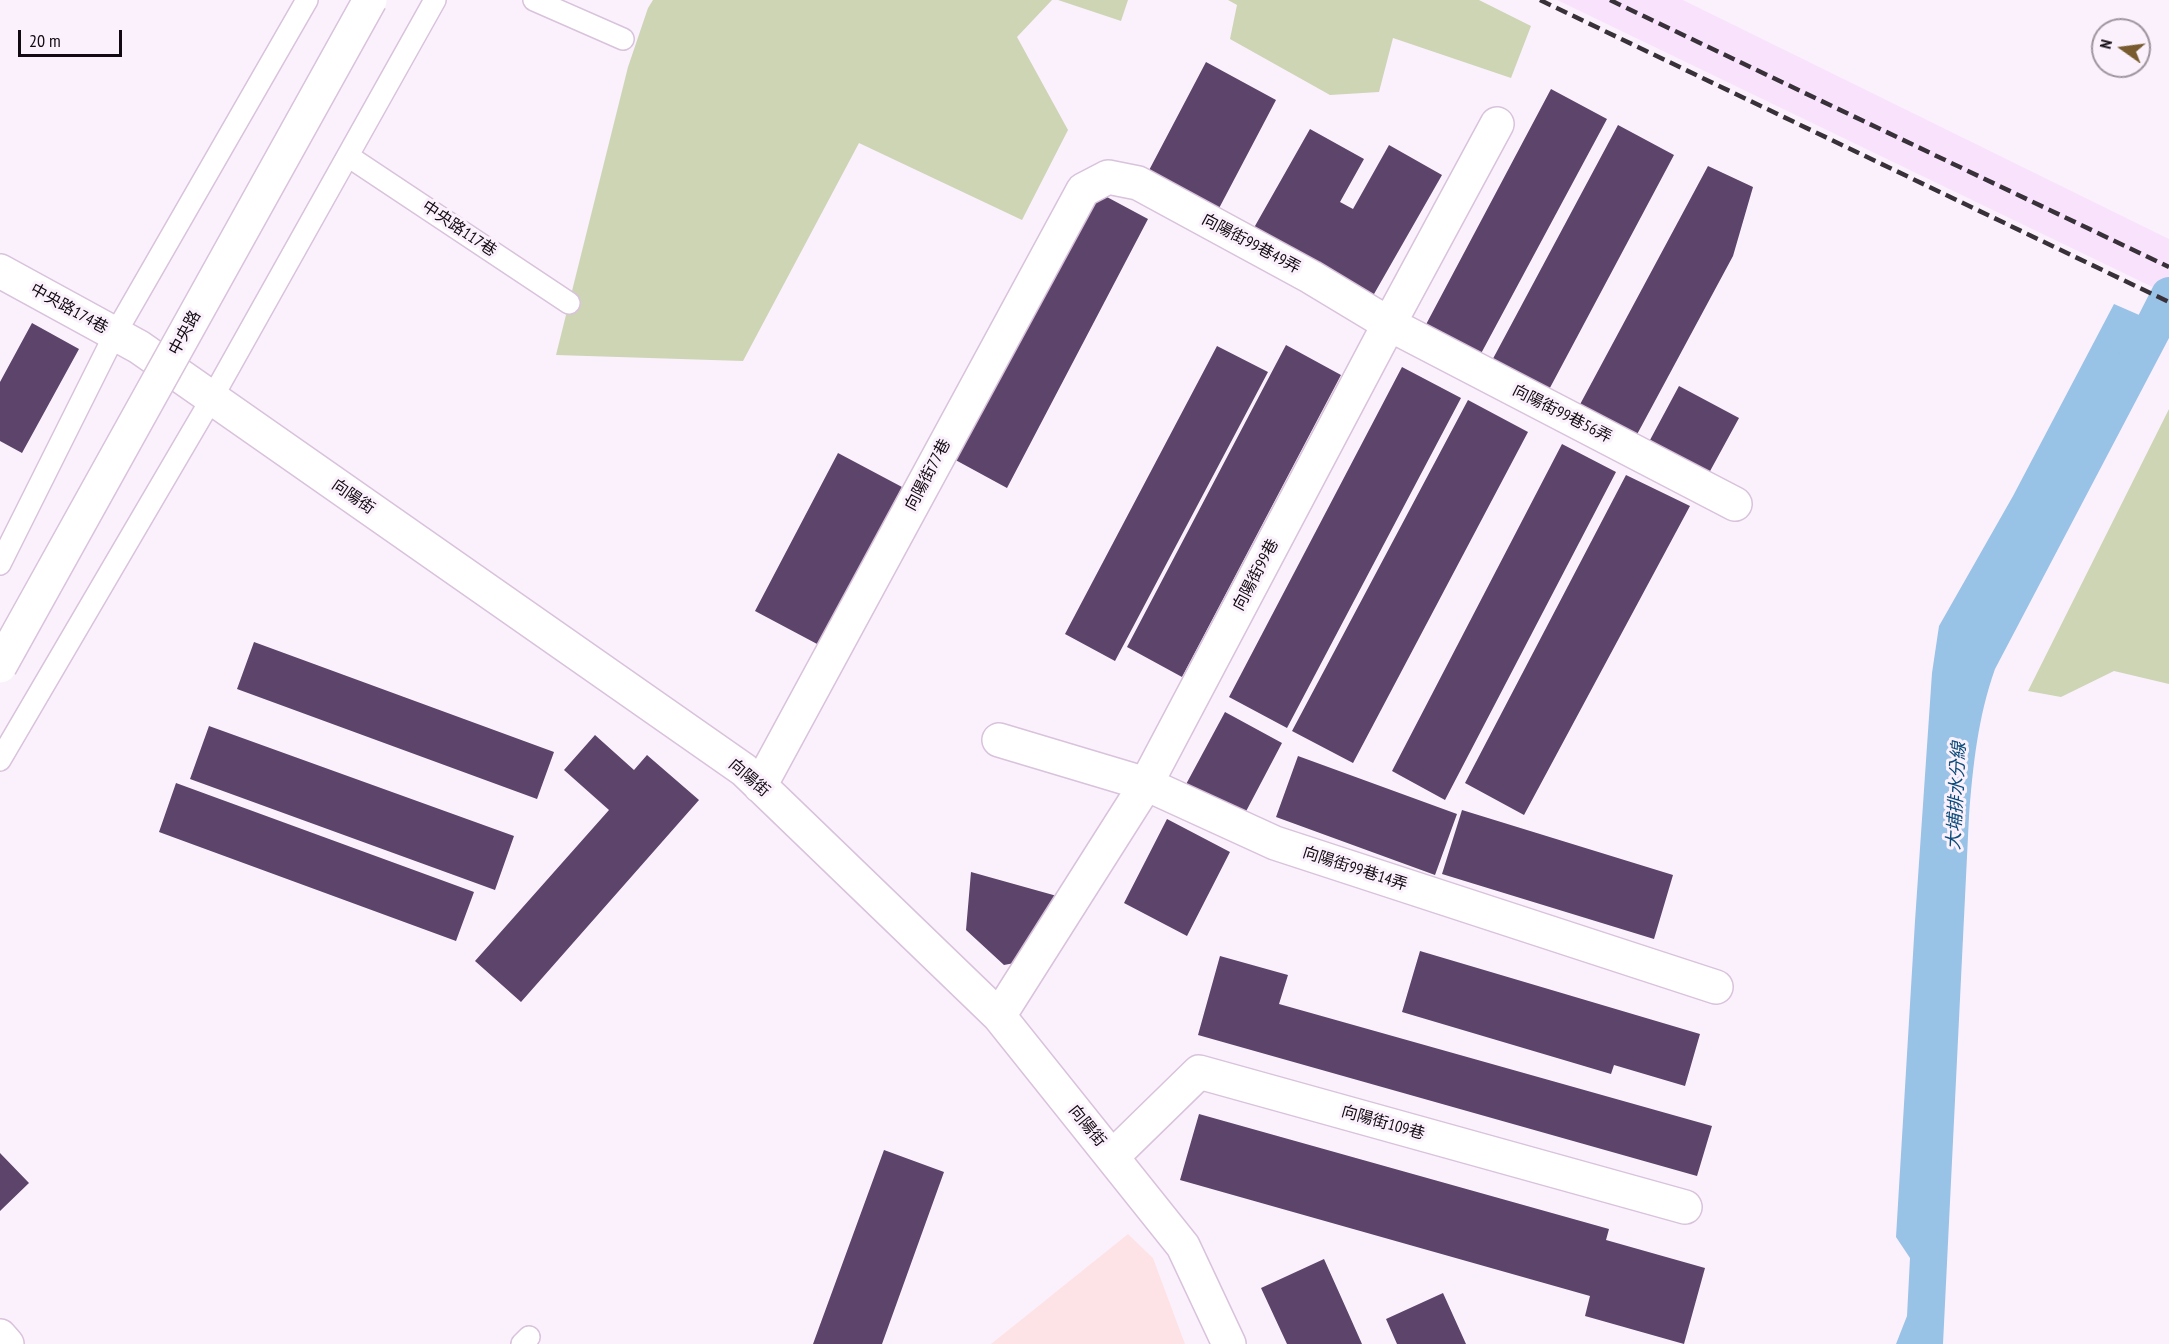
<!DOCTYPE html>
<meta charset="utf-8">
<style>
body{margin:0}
#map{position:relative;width:2169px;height:1344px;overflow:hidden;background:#fbf1fc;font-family:"PT Sans Narrow",sans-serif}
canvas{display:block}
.north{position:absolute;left:2091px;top:18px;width:60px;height:60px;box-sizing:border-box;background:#fbf1fc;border:2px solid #9e959f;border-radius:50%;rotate:284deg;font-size:16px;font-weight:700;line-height:24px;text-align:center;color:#120a13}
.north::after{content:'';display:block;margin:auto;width:21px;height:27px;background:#785c2f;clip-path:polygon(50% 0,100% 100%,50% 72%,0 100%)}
.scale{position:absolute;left:18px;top:30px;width:104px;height:27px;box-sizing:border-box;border:3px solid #120a13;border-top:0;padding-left:8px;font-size:18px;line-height:21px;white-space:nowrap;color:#120a13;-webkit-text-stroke:4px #fbf1fc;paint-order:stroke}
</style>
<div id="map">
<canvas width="2169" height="1344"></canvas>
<div class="north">N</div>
<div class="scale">20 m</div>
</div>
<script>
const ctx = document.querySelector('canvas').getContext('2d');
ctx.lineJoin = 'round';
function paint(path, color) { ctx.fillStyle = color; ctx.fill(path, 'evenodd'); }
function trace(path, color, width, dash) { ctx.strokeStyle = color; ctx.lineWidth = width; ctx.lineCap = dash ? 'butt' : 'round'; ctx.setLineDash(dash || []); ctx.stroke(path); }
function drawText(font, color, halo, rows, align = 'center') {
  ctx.font = font + ' "PT Sans Narrow","Noto Sans TC",sans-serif'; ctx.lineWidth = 6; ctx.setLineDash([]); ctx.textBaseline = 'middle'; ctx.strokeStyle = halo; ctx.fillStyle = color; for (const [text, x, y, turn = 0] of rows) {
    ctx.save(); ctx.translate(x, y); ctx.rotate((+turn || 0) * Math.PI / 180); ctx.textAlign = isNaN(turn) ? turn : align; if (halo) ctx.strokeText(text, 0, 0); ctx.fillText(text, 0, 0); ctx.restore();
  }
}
paint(new Path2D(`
 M1557 0H1683L2169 239V295Z`), '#f9e3fc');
paint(new Path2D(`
 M1128 1234 1153 1258 1185 1344H991Z`), '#fee3e6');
paint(new Path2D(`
 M653 0H1052L1017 37 1068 130 1022 220 859 143 743 361 556 355 628 67 648 8Z
 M1058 0H1128L1121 21Z
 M1228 0H1479L1531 26 1511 78 1393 38 1379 92 1330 95 1230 39 1237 5Z
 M2169 409V684L2114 671 2061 697 2028 691Z`), '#cdd5b5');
paint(new Path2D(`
 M2114 304 2169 328V338L1995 669C1978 717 1973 765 1969 816L1943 1344H1896L1907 1316 1910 1258 1896 1237 1915 921 1932 673 1939 626 2013 496Z`), '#99c2e7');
trace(new Path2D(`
 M2134 364 2169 295`), '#99c2e7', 36);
paint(new Path2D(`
 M1206 62 1276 100 1216 214 1146 176Z
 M1551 89 1607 119 1477 361 1422 332Z
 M1618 125 1674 155 1544 399 1488 368Z
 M1310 129 1364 159 1340 202 1353 209 1389 145 1442 175 1370 301 1251 233Z
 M1708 166 1753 187 1733 256 1634 440 1577 410Z
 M1092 189 1148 219 1007 488 950 457Z
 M32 323 79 349 22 453 0 441V382Z
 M1286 345 1341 375 1182 677 1127 647Z
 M1217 346 1268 372 1115 661 1065 634Z
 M1402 367 1461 398 1287 728 1229 697Z
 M1679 386 1739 418 1709 473 1650 440Z
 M1468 400 1528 432 1353 763 1292 731Z
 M1562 444 1616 472 1445 800 1392 771Z
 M838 453 902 487 819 645 755 611Z
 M1626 475 1690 506 1524 815 1465 783Z
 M254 642 554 752 537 799 237 689Z
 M1225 712 1282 743 1242 819 1184 788Z
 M209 726 514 836 495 890 190 779Z
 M595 735 634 770 647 755 699 800 521 1002 475 961 609 810 564 770Z
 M1298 756 1457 814 1435 875 1276 817Z
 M176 783 474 892 456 941 159 832Z
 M1462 810 1673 875 1654 939 1442 874Z
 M1167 819 1230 852 1187 936 1124 903Z
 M971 872 1064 898 1030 960 1004 965 966 930Z
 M1420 951 1700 1034 1685 1086 1614 1065 1611 1074 1402 1012Z
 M1220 956 1288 975 1279 1004 1712 1126 1697 1176 1198 1035Z
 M1199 1114 1609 1229 1606 1240 1705 1268 1684 1344 1585 1316 1590 1296 1180 1180Z
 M884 1150 944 1172 882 1344H813Z
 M0 1153 29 1183 0 1211Z
 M1324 1259 1350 1317 1362 1344H1287L1261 1288Z
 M1443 1293 1466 1344H1397L1386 1319Z`), '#5c446a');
const service = new Path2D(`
 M534 0 623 39
 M348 156 569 303
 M0 564 115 334 307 0
 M0 760 212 398 435 0
 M522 1344 529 1337`);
const minor = new Path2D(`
 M0 271 139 347 744 770 999 1016 1183 1246 1229 1344
 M999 740 1146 784 1275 843 1716 987
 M760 786 1083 190 1108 177 1138 183 1311 277 1389 324 1735 504
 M999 1016 1146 784 1389 324 1497 124
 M1112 1157 1199 1072 1685 1207
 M0 1336 7 1344`);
trace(service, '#d9c2db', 24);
trace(minor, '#d9c2db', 36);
trace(service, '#fff', 21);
trace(minor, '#fff', 33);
trace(new Path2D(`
 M1540 0 2169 302
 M1610 0 2169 267`), '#39313a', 4.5, [12, 6]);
const tertiaryBridge = new Path2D(`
 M0 666 370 0`);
trace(tertiaryBridge, '#d9c2db', 36, []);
trace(tertiaryBridge, '#fff', 33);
drawText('16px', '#120a13', '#fbf1fc', [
 ["中央路117巷",459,229,34],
 ["向陽街99巷49弄",1251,244,28],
 ["中央路174巷",69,309,29],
 ["中央路",185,333,-61],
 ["向陽街99巷56弄",1562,414,27],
 ["向陽街77巷",928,475,-62],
 ["向陽街",353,497,35],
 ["向陽街99巷",1256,575,-62],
 ["向陽街",749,778,41],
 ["向陽街99巷14弄",1355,869,18],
 ["向陽街109巷",1383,1123,16],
 ["向陽街",1087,1126,51]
]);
drawText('italic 18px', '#084a79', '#fbf1fc', [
 ["大埔排水分線",1957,796,-87]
]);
</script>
